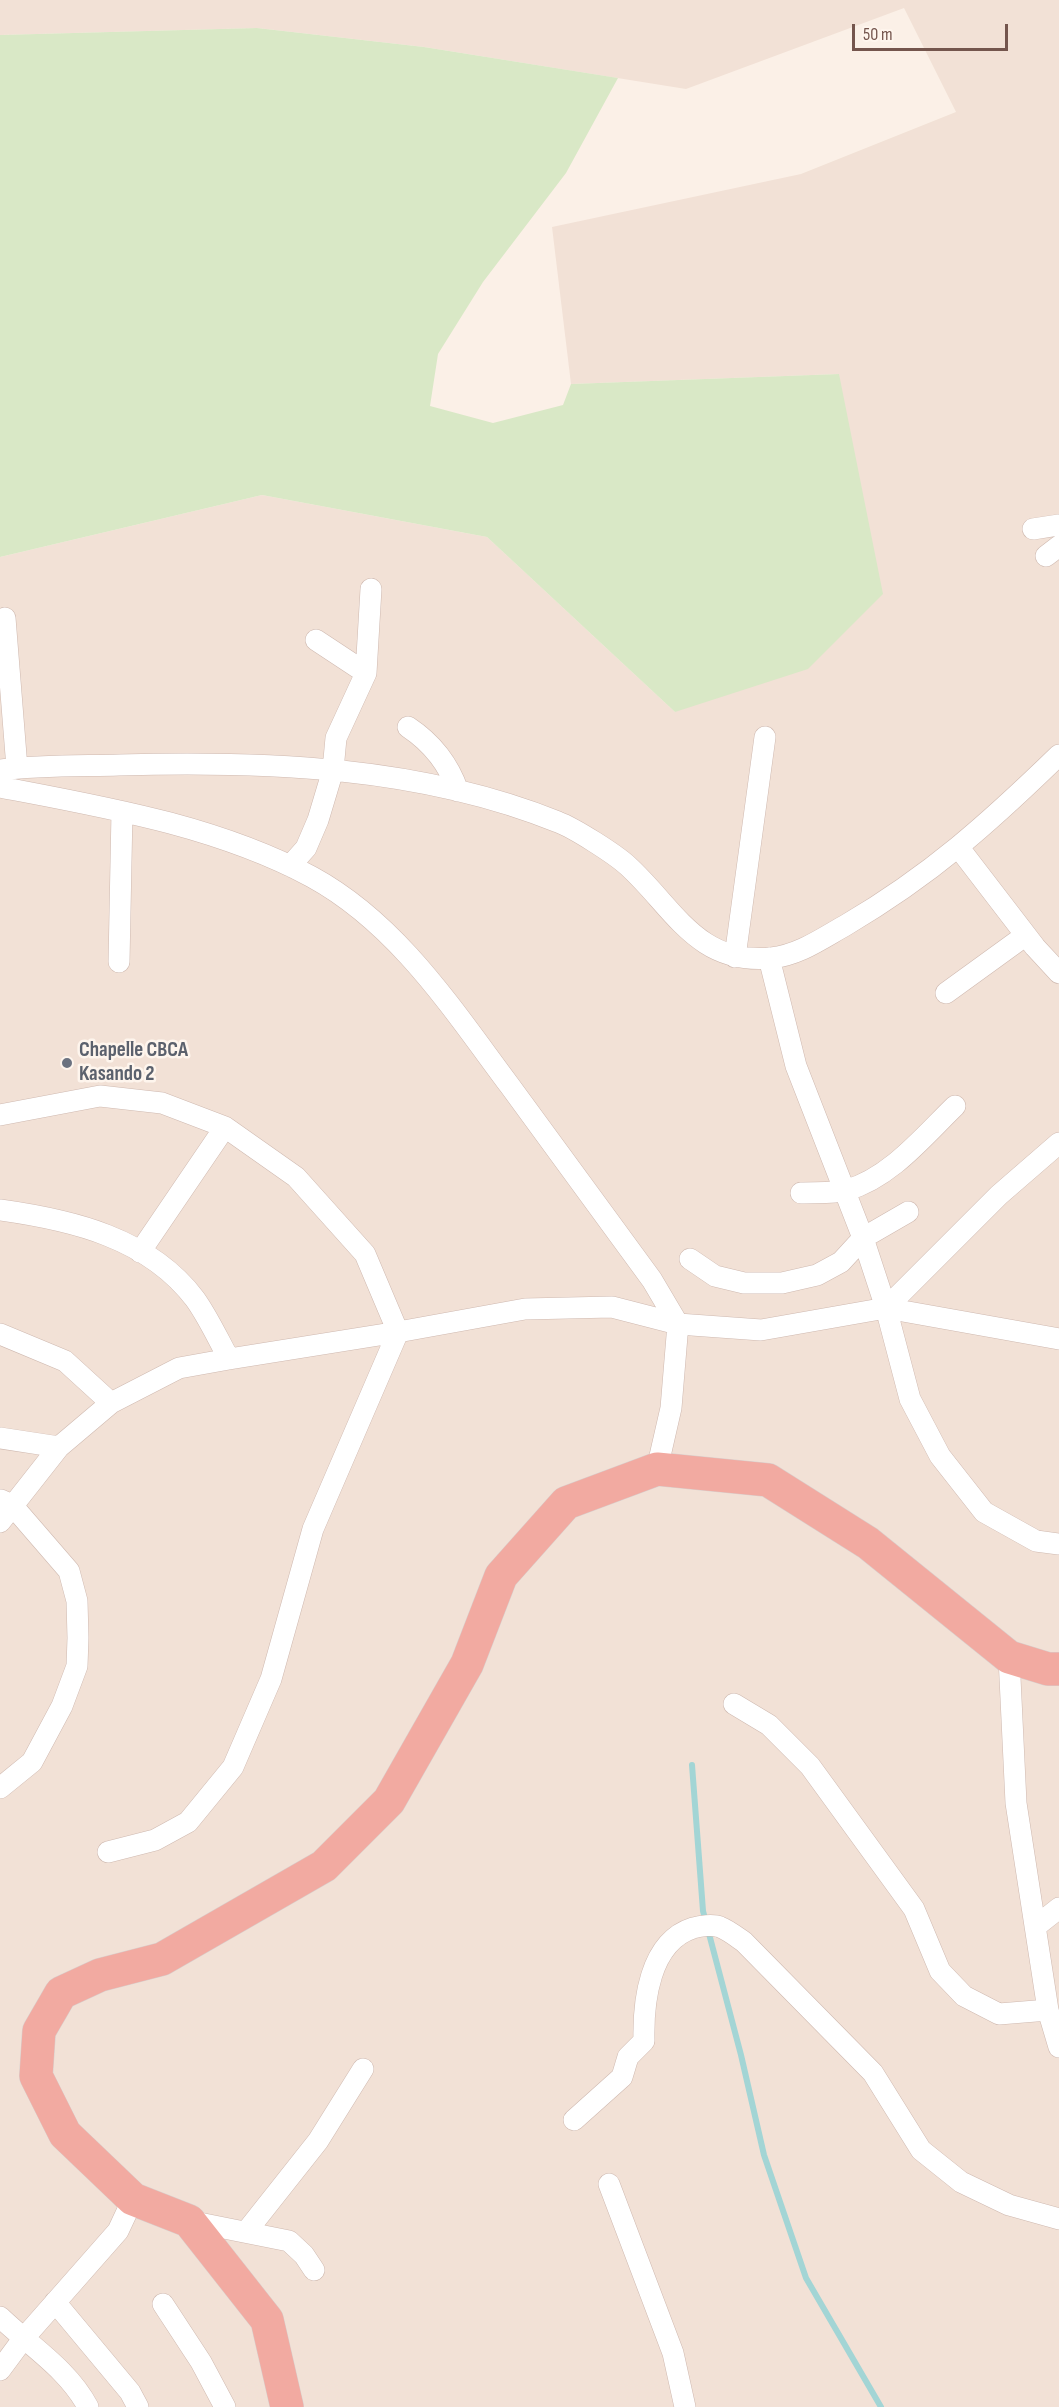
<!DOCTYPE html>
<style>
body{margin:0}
#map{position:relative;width:1059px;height:2407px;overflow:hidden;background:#fbf0e7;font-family:"Sofia Sans Condensed",sans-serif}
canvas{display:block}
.scale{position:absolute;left:852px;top:24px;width:156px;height:27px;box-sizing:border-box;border:3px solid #74554d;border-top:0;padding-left:8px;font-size:18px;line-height:21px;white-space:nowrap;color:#74554d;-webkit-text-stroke:4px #fef5ed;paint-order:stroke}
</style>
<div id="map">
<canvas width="1059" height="2407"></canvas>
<div class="scale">50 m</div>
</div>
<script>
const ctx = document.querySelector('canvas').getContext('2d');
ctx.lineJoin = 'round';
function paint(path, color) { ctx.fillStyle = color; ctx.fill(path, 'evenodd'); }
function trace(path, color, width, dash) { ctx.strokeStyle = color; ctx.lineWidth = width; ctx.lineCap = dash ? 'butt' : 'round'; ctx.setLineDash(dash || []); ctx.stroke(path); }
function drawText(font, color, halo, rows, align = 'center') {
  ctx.font = font + ' "Sofia Sans Condensed",sans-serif'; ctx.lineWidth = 5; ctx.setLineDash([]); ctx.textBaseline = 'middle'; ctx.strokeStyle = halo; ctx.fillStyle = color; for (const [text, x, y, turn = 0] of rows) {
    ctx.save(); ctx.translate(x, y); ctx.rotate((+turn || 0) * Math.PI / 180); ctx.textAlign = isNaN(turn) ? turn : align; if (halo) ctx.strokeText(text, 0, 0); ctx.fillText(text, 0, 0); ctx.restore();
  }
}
paint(new Path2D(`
 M0 0H1059V2407H0V557L262 495 487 537 675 712 839 374 571 384 552 227 801 174 956 112 904 8 686 89 424 47 257 28 0 35Z`), '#f2e1d6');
paint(new Path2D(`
 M257 28 424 47 618 78 566 173 483 282 438 354 430 406 493 423 563 405 571 384 839 374 883 594 808 669 675 712 487 537 262 495 0 557V35Z`), '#d9e8c6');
trace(new Path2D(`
 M692 1765 703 1911 741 2055 764 2155 806 2278 881 2407`), '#a3d5d5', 6);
const street = new Path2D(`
 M1033 529 1059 525
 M1046 556 1059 546
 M5 618 17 768
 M316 640 366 673
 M408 727C432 743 449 765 458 791
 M0 770C39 765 79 766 119 765 266 761 419 766 558 822 574 828 615 854 628 866 674 908 697 965 771 958 799 955 821 939 846 925 931 875 989 823 1059 755
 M0 787C105 807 217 826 312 877 398 924 453 1010 510 1086 557 1151 605 1215 652 1280L678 1324 671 1408 657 1469
 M959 848 1035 947 1059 973
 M290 866 306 848 318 820 333 770 336 738 366 673 371 589
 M735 957 765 737
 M769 958 796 1066 863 1238 886 1308 910 1399 940 1456 984 1512 1036 1541 1059 1544
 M119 962 122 812
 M946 993 1026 935
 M0 1115 100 1096 162 1103 225 1127 296 1177 365 1254 398 1332 313 1529 271 1679 233 1767 188 1822 155 1840 108 1852
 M801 1193C815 1192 832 1194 847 1190 890 1178 924 1136 955 1106
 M0 1210C72 1220 149 1238 195 1299 208 1317 218 1339 229 1359
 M140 1252 225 1127
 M690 1259 715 1276 744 1283H782L817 1275 841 1262 863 1238 908 1212
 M886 1308 999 1195 1059 1143
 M0 1334 65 1361 111 1403
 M0 1438 59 1447
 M0 1522 59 1447 111 1403 179 1368 229 1359 398 1332 525 1309 612 1307 678 1324 761 1330 886 1308 1059 1339
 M1009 1657 1016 1803 1048 2010 1059 2047
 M734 1704 769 1725 810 1766 914 1909 940 1971 964 1996 999 2014 1048 2010
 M0 1788 32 1762 62 1706 77 1666 78 1638 77 1601 69 1571 12 1505 1 1500
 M1035 1927 1059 1908
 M574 2120 622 2077 628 2057 644 2041C643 2003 649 1942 693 1928 700 1926 713 1924 720 1927 728 1930 737 1937 744 1942L873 2073 921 2150 961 2182 1009 2205 1059 2219
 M609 2184 673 2353 685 2407
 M189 2221 289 2241 304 2255 314 2270
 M246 2232 318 2141 363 2069
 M55 2302 130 2392 138 2407
 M163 2304 201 2362 225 2407
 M0 2317C30 2346 68 2369 88 2407
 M0 2370 23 2339 118 2231 133 2199`);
const highway = new Path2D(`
 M287 2407 267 2320 189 2221 133 2199 65 2134 36 2076 39 2031 61 1993 100 1975 162 1959 324 1866 389 1801 467 1664 501 1576 566 1503 657 1469 768 1480 868 1543 1009 1657 1048 1669H1059`);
trace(street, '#cfb9b0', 22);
trace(highway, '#d8cfcd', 34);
trace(street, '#fff', 21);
trace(highway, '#f2aaa1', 33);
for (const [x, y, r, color] of [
 [67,1063,6,"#6b7280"]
]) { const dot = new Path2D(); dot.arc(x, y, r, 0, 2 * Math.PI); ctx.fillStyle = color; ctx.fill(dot); trace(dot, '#fef5ed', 2); }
drawText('bold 21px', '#5b616d', '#fef5ed', [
 ["Chapelle CBCA",79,1051],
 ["Kasando 2",79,1075]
], 'left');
</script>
